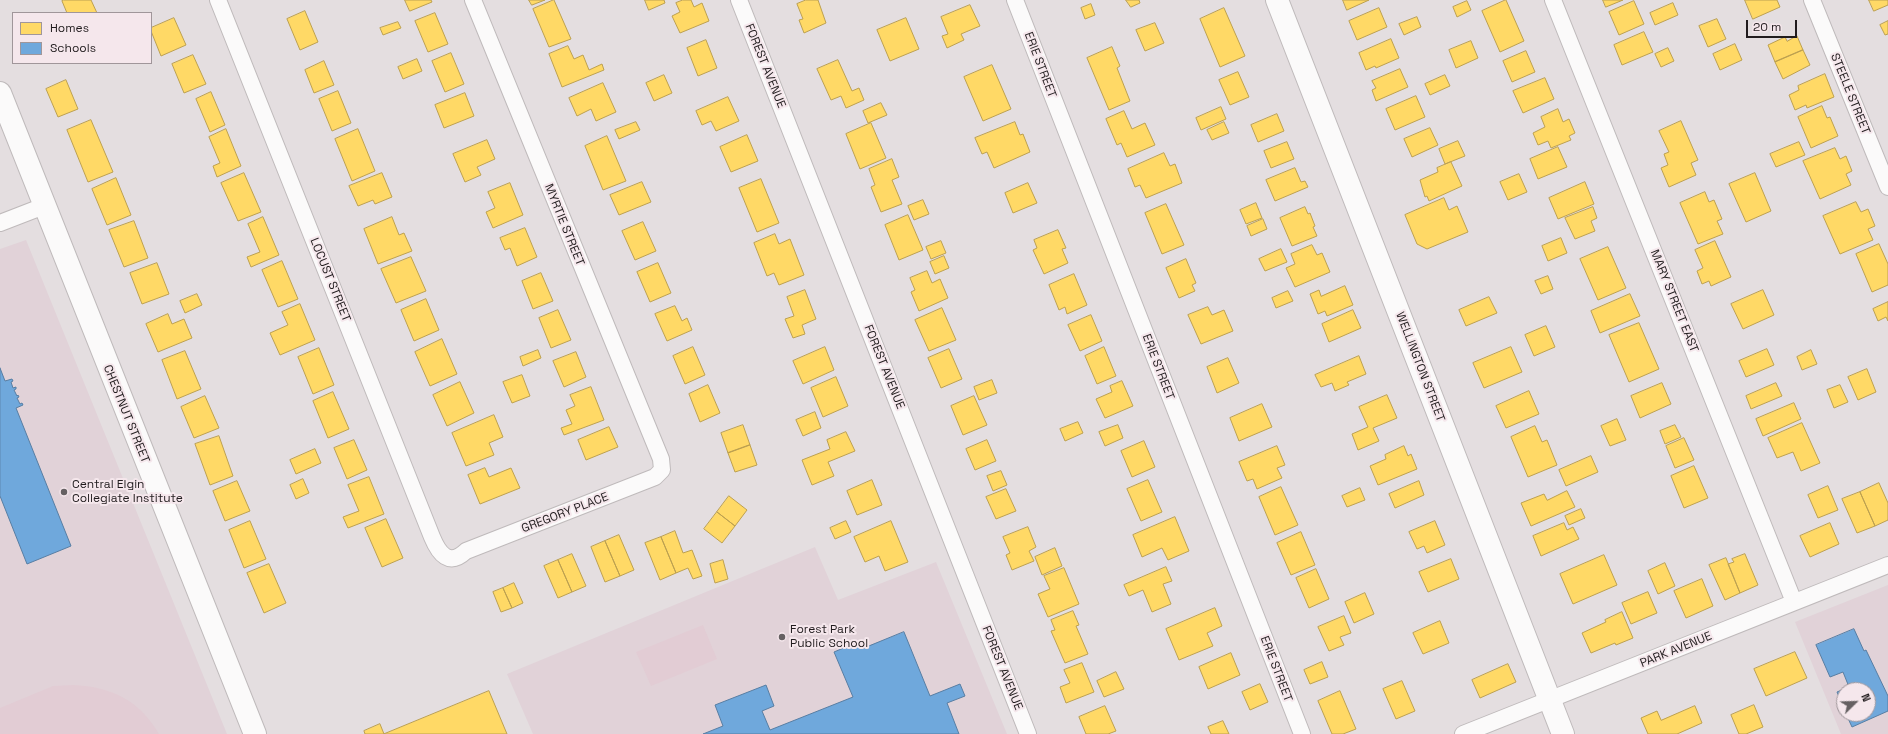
<!DOCTYPE html>
<style>
body{margin:0}
#map{position:relative;width:1888px;height:734px;overflow:hidden;background:#e4dee0;font-family:"Space Grotesk",sans-serif}
canvas{display:block}
.legend{position:absolute;left:12px;top:12px;width:140px;height:52px;box-sizing:border-box;background:#f5e7ec;border:1px solid #a0969a;margin:0;padding:5px 7px;list-style:none;font-size:12px;color:#211c1e}
.legend li{display:flex;align-items:center;gap:8px;height:20px}
.legend b{width:20px;border:1px solid #a0969a}
.north{position:absolute;left:1836px;top:682px;width:40px;height:40px;box-sizing:border-box;background:#f5e7ec;border:1px solid #a0969a;border-radius:50%;rotate:67deg;font-size:11px;font-weight:700;line-height:16px;text-align:center;color:#211c1e}
.north::after{content:'';display:block;margin:auto;width:14px;height:18px;background:#656062;clip-path:polygon(50% 0,100% 100%,50% 72%,0 100%)}
.scale{position:absolute;left:1746px;top:20px;width:51px;height:18px;box-sizing:border-box;border:2px solid #211c1e;border-top:0;padding-left:5px;font-size:12px;line-height:14px;white-space:nowrap;color:#211c1e;-webkit-text-stroke:3px #f5e7ec;paint-order:stroke}
</style>
<div id="map">
<canvas width="1888" height="734"></canvas>
<ul class="legend">
<li><b style="height:11px;background:#ffd966"></b>Homes</li>
<li><b style="height:11px;background:#6fa8dc"></b>Schools</li>
</ul>
<div class="north">N</div>
<div class="scale">20 m</div>
</div>
<script>
const ctx = document.querySelector('canvas').getContext('2d');
ctx.lineJoin = 'round';
function paint(path, color) { ctx.fillStyle = color; ctx.fill(path, 'evenodd'); }
function trace(path, color, width, dash) { ctx.strokeStyle = color; ctx.lineWidth = width; ctx.lineCap = dash ? 'butt' : 'round'; ctx.setLineDash(dash || []); ctx.stroke(path); }
function drawText(font, color, halo, rows, align = 'center') {
  ctx.font = font + ' "Space Grotesk",sans-serif'; ctx.lineWidth = 4; ctx.setLineDash([]); ctx.textBaseline = 'middle'; ctx.strokeStyle = halo; ctx.fillStyle = color; for (const [text, x, y, turn = 0] of rows) {
    ctx.save(); ctx.translate(x, y); ctx.rotate((+turn || 0) * Math.PI / 180); ctx.textAlign = isNaN(turn) ? turn : align; if (halo) ctx.strokeText(text, 0, 0); ctx.fillText(text, 0, 0); ctx.restore();
  }
}
paint(new Path2D(`
 M26 240 227 734H0V249Z
 M815 547 838 600 936 562 1007 734H533L507 674Z
 M1888 585V734H1841L1795 622ZM1844 690H1868V714H1844Z`), '#e1d2d8');
paint(new Path2D(`
 M703 625 717 659 651 686 636 652Z
 M73 685C112 687 139 700 159 734H0V708L53 686Z`), '#e2ccd4');
const homes = new Path2D(`
 M64 0H91L97 13H67L62 1Z
 M405 0H431L432 2 410 11Z
 M529 0H545L532 5Z
 M554 0 571 39 549 47 533 9Z
 M645 0H664L665 3 649 10Z
 M683 0H691L694 7 702 3 709 21 680 33 672 16 680 12 676 3Z
 M806 0H818L826 23 804 33 799 20 803 19 797 4Z
 M1126 0H1139L1140 3 1131 7Z
 M1343 0H1369L1347 10Z
 M1506 0 1524 41 1500 52 1482 11Z
 M1603 0H1623L1606 7Z
 M1745 0H1777L1780 7 1753 19Z
 M1869 0H1888V5L1874 11Z
 M1467 1 1471 10 1457 17 1453 7Z
 M1634 1 1644 24 1619 35 1609 12Z
 M1673 3 1678 15 1655 25 1650 13Z
 M1091 4 1095 15 1085 19 1081 8Z
 M970 5 980 26 961 34 964 40 947 48 942 36 948 34 941 17Z
 M1224 8 1245 56 1220 67 1200 19Z
 M1379 8 1387 27 1357 40 1349 21Z
 M305 11 318 42 300 50 287 19Z
 M435 13 448 44 428 52 415 21Z
 M1417 17 1421 27 1404 35 1399 24Z
 M174 18 186 45 161 56 151 31V28Z
 M906 18 919 49 890 61 877 30Z
 M1717 19 1726 39 1708 47 1699 26Z
 M1888 21V34L1885 35 1880 25Z
 M398 22 401 28 383 35 380 28Z
 M1155 23 1164 43 1145 51 1136 30Z
 M1644 32 1653 52 1622 65 1614 45Z
 M1797 36 1803 50 1775 62 1768 45 1785 37 1787 41Z
 M1391 39 1399 58 1376 68 1375 66 1366 70 1359 53Z
 M706 40 717 68 698 76 687 48Z
 M1471 41 1478 58 1456 68 1449 50Z
 M1735 44 1742 60 1720 70 1713 54Z
 M568 46 574 59 583 55 589 70 602 64 604 70 562 87 549 54Z
 M1112 47 1120 66 1117 68 1130 101 1109 110 1087 58Z
 M1668 48 1674 61 1661 67 1655 54Z
 M1803 50 1810 65 1783 79 1775 62Z
 M1526 51 1535 72 1512 82 1503 61Z
 M451 53 464 84 445 92 432 61Z
 M193 55 206 84 184 93 172 64Z
 M417 59 422 71 403 79 398 67Z
 M838 60 852 91 859 88 864 100 846 108 841 96 831 100 817 69Z
 M324 61 334 85 314 93 305 70Z
 M992 65 1011 109 983 121 964 77Z
 M1400 69 1408 87 1376 101 1372 90 1376 88 1372 81Z
 M1238 72 1249 97 1230 105 1219 80Z
 M1825 74 1834 97 1807 108 1806 105 1795 110 1789 95 1799 90 1798 86Z
 M664 75 672 93 654 101 646 83Z
 M1445 75 1450 86 1430 95 1425 84Z
 M1545 78 1554 99 1523 113 1513 91Z
 M66 80 78 109 58 117 46 89Z
 M603 83 616 112 596 121 591 109 577 116 569 98Z
 M338 91 351 123 332 131 319 99Z
 M211 92 225 125 210 132 196 99Z
 M465 93 474 116 444 128 435 105Z
 M1416 96 1425 117 1395 130 1386 109Z
 M728 97 739 121 716 131 711 121 702 125 696 111Z
 M881 103 887 115 868 123 863 111Z
 M1822 106 1827 118 1830 117 1838 136 1811 148 1798 117Z
 M1221 107 1226 119 1201 130 1196 118Z
 M1558 109 1563 122 1569 119 1575 133 1569 136 1571 140 1551 148 1548 141 1538 145 1533 133 1545 127 1541 117Z
 M1124 111 1132 129 1145 123 1155 145 1127 157 1121 143 1117 145 1106 119Z
 M1277 114 1284 131 1258 142 1251 125Z
 M91 120 113 172 88 182 67 130Z
 M1681 121 1698 160 1691 163 1696 175 1669 187 1661 168 1668 165 1664 154 1669 152 1659 131Z
 M636 122 640 130 619 139 615 130Z
 M1015 122 1020 135 1023 134 1030 152 994 168 987 152 982 154 975 138Z
 M1224 122 1229 133 1212 140 1207 130Z
 M871 123 886 158 860 169 846 134Z
 M1430 128 1438 145 1412 157 1404 139Z
 M226 129 241 166 217 177 213 166 220 163 209 137Z
 M358 129 375 171 352 181 335 139Z
 M747 135 758 161 731 172 720 147Z
 M607 136 626 181 603 190 585 146Z
 M487 140 495 159 477 167 481 175 465 182 453 154Z
 M1458 141 1465 156 1445 164 1439 149Z
 M1287 142 1294 159 1271 168 1264 151Z
 M1799 142 1805 155 1776 167 1770 154Z
 M1558 147 1567 167 1538 179 1530 159Z
 M1835 148 1840 159 1846 156 1852 171 1846 174 1851 185 1820 199 1803 161Z
 M1164 153 1170 166 1175 164 1182 183 1146 198 1140 185 1135 187 1128 169Z
 M892 159 899 177 892 180 902 204 881 212 871 187 875 185 869 169Z
 M1451 162 1462 186 1429 201 1427 196 1425 197 1420 180 1438 172 1437 168Z
 M1295 168 1301 182 1305 181 1308 187 1275 201 1266 180Z
 M244 173 261 212 238 221 221 183Z
 M382 173 392 197 375 204 373 200 358 206 349 186Z
 M1755 173 1771 211 1746 222 1729 184Z
 M1519 174 1527 192 1508 200 1500 182Z
 M116 178 131 215 107 225 92 189Z
 M761 179 779 223 757 232 739 188Z
 M642 182 651 202 619 215 610 195Z
 M1585 182 1594 204 1558 219 1549 198Z
 M510 183 523 215 493 228 486 212 495 208 488 192Z
 M1028 183 1037 203 1013 213 1005 193Z
 M1705 192 1709 202 1714 200 1722 219 1717 221 1723 234 1698 244 1680 203Z
 M1444 198 1449 210 1457 206 1468 232 1427 249 1417 244 1405 215Z
 M923 200 929 214 914 220 908 206Z
 M1856 202 1861 212 1868 209 1875 226 1868 229 1873 240 1840 254 1823 216Z
 M1256 203 1262 218 1246 224 1240 210Z
 M1166 204 1184 245 1162 254 1145 213Z
 M1305 207 1308 214 1310 213 1315 226 1313 227 1317 236 1292 246 1280 218Z
 M1593 207 1597 218 1591 221 1595 231 1575 239 1565 218Z
 M908 215 923 250 899 260 885 225Z
 M263 217 279 255 251 267 247 257 260 252 248 224Z
 M392 217 399 235 404 233 412 251 378 264 364 229Z
 M1263 219 1267 229 1251 236 1247 226Z
 M134 221 148 258 124 267 109 230Z
 M643 222 656 251 635 260 622 231Z
 M525 228 537 257 517 266 510 248 505 250 500 238Z
 M1058 230 1066 248 1062 249 1068 263 1044 274 1033 250 1037 248 1034 240Z
 M775 234 779 244 790 239 804 275 779 285 774 273 767 276 754 243Z
 M1561 238 1567 253 1548 261 1542 246Z
 M941 241 946 253 931 259 926 247Z
 M1715 241 1731 277 1711 286 1709 281 1702 284 1697 271 1703 268 1695 250Z
 M1879 244 1888 264V285L1872 292 1856 254Z
 M1312 245 1317 255 1322 253 1330 272 1295 287 1286 268 1295 264 1291 254Z
 M1608 247 1626 288 1598 300 1580 259Z
 M1281 249 1287 262 1265 271 1259 259Z
 M944 256 949 268 935 274 930 262Z
 M411 257 426 291 396 303 381 269Z
 M1186 259 1196 283 1192 285 1195 291 1179 298 1166 268Z
 M282 261 298 299 278 307 262 270Z
 M157 263 169 294 142 304 130 273Z
 M658 263 671 293 650 302 637 272Z
 M927 271 932 283 940 279 948 298 919 311 911 292 915 290 910 278Z
 M541 273 553 301 533 309 522 281Z
 M1074 274 1087 305 1067 314 1065 307 1059 310 1049 285Z
 M1548 276 1553 289 1541 294 1535 281Z
 M1345 286 1353 305 1327 316 1325 311 1318 314 1310 294 1319 290 1321 296Z
 M805 290 816 319 802 325 805 334 793 338 785 319 794 316 787 297Z
 M1763 290 1774 315 1743 329 1731 304Z
 M1288 291 1293 301 1276 308 1272 298Z
 M197 294 202 305 185 313 180 301Z
 M1630 294 1640 316 1600 333 1591 311Z
 M1489 297 1497 313 1466 326 1459 310Z
 M426 299 439 330 414 341 401 310Z
 M1888 302V321L1886 317 1878 321 1873 309Z
 M300 304 315 340 280 355 270 333 288 325 282 312Z
 M675 306 682 321 687 318 692 330 667 341 655 314Z
 M1208 307 1212 315 1224 310 1233 331 1201 344 1188 315Z
 M942 308 956 340 929 351 915 320Z
 M558 310 571 340 551 348 539 318Z
 M1353 310 1361 328 1329 342 1322 324Z
 M168 314 172 324 184 319 192 338 158 352 146 324Z
 M1091 315 1102 341 1080 351 1068 325Z
 M1639 323 1659 369 1629 382 1609 335Z
 M1546 326 1555 347 1534 356 1525 335Z
 M442 339 457 374 430 386 415 352Z
 M693 347 705 375 685 384 673 356Z
 M825 347 834 370 803 384 793 361Z
 M1104 347 1116 376 1097 384 1085 356Z
 M1511 347 1522 372 1484 388 1473 363Z
 M319 348 334 385 313 394 298 357Z
 M949 349 962 379 941 388 928 358Z
 M1767 349 1774 365 1746 377 1739 361Z
 M538 350 541 358 523 366 520 357Z
 M1811 350 1817 364 1802 370 1797 357Z
 M185 351 201 389 177 399 162 360Z
 M576 352 586 377 564 387 553 361Z
 M1359 356 1366 374 1347 382 1349 385 1335 391 1332 383 1321 387 1315 375Z
 M1228 358 1239 383 1217 393 1207 367Z
 M1867 369 1876 392 1858 400 1848 377Z
 M522 375 530 396 512 403 503 382Z
 M836 377 848 406 823 417 811 388Z
 M992 380 997 393 979 400 974 387Z
 M1122 381 1133 406 1105 418 1096 399 1112 392 1110 386Z
 M460 382 474 413 447 426 433 395Z
 M1662 383 1671 404 1640 418 1631 396Z
 M1776 383 1782 396 1751 409 1746 396Z
 M708 385 720 413 700 422 689 394Z
 M1840 385 1848 402 1834 408 1827 390Z
 M591 387 604 420 564 435 561 428 572 424 566 410 575 406 570 395Z
 M1529 391 1539 414 1506 428 1496 406Z
 M333 392 349 429 328 438 313 401Z
 M1387 395 1397 418 1373 428 1379 441 1358 450 1352 434 1368 427 1359 407Z
 M205 396 219 428 194 438 181 407Z
 M974 396 987 425 963 435 951 406Z
 M1794 403 1801 419 1763 436 1756 419Z
 M1262 404 1272 427 1239 441 1230 418Z
 M815 412 821 428 803 436 796 420Z
 M494 415 503 437 489 443 494 455 466 466 452 433Z
 M1617 419 1626 440 1610 446 1601 426Z
 M1078 422 1083 433 1065 441 1060 429Z
 M1802 423 1820 463 1801 471 1793 452 1777 458 1768 438Z
 M743 425 750 445 728 453 721 433Z
 M1118 425 1123 438 1105 446 1099 432Z
 M1675 425 1681 437 1665 444 1660 431Z
 M1535 426 1542 442 1547 440 1557 465 1528 477 1511 437Z
 M609 427 618 447 586 460 578 440Z
 M846 432 855 451 828 462 834 476 812 485 802 460 830 449 827 440Z
 M219 436 233 476 210 485 195 444Z
 M1684 438 1694 460 1675 468 1666 446Z
 M354 440 367 470 347 479 334 448Z
 M987 440 996 461 975 470 966 449Z
 M1144 441 1155 467 1132 477 1121 451Z
 M750 445 757 465 735 472 728 453Z
 M1277 446 1285 465 1277 468 1282 478 1257 489 1253 479 1247 481 1239 462Z
 M1404 446 1408 456 1411 454 1417 469 1378 485 1370 466 1386 459 1385 455Z
 M315 449 321 463 296 474 290 460Z
 M1591 456 1598 472 1566 486 1559 470Z
 M1694 466 1708 498 1684 508 1671 476Z
 M485 468 489 477 511 468 520 488 480 504 468 475Z
 M1001 471 1007 485 993 491 987 476Z
 M369 477 384 514 348 528 343 517 359 511 348 485Z
 M303 479 309 493 296 499 290 485Z
 M872 480 882 505 857 515 847 491Z
 M1148 480 1162 512 1141 521 1127 489Z
 M237 481 250 511 225 521 213 491Z
 M1419 481 1424 495 1395 508 1389 494Z
 M1879 483 1888 503V520L1875 526 1860 492Z
 M1828 486 1838 510 1818 518 1808 495Z
 M1281 487 1298 525 1275 535 1259 497Z
 M1360 488 1365 500 1347 507 1342 496Z
 M1006 489 1016 511 996 519 986 497Z
 M1567 491 1575 507 1531 526 1521 503 1544 494 1547 500Z
 M1860 492 1875 526 1857 533 1842 499Z
 M729 496 747 510 735 526 717 512Z
 M1581 509 1585 518 1569 525 1565 516Z
 M717 512 735 526 722 543 704 529Z
 M1175 517 1189 551 1168 560 1162 548 1142 557 1133 535Z
 M386 519 403 558 382 567 365 528Z
 M250 521 266 559 244 568 229 530Z
 M846 521 851 532 835 539 830 528Z
 M891 521 908 562 885 571 879 556 865 562 854 537Z
 M1435 521 1445 545 1427 553 1424 546 1417 549 1409 532Z
 M1564 523 1567 530 1573 527 1579 539 1541 556 1533 536Z
 M1830 523 1839 544 1810 557 1800 536Z
 M1028 527 1036 547 1029 551 1034 561 1012 570 1006 555 1010 553 1003 537Z
 M675 531 683 553 692 550 702 576 693 579 688 568 676 573 661 537Z
 M1301 532 1315 565 1291 575 1277 543Z
 M619 535 634 570 620 576 605 541Z
 M661 537 676 573 660 580 645 543Z
 M605 541 620 576 605 582 591 547Z
 M1055 548 1062 566 1042 575 1035 557Z
 M572 554 586 586 572 592 558 560Z
 M1745 554 1758 585 1740 593 1728 564 1734 562 1732 559Z
 M1604 555 1617 585 1573 604 1560 574Z
 M1726 558 1740 593 1725 600 1709 565Z
 M1451 559 1459 579 1428 592 1419 572Z
 M558 560 572 592 558 598 544 566Z
 M723 560 728 579 715 583 710 564Z
 M1665 563 1675 586 1658 594 1648 571Z
 M269 564 286 603 264 613 247 573Z
 M1166 567 1172 581 1163 584 1171 604 1152 612 1143 590 1129 596 1124 585Z
 M1064 568 1079 604 1048 617 1038 594 1050 589 1044 576Z
 M1316 569 1329 599 1309 608 1296 578Z
 M1702 579 1713 606 1686 618 1674 591Z
 M514 583 523 603 512 608 503 588Z
 M503 588 512 608 501 612 493 592Z
 M1648 592 1657 613 1631 624 1622 603Z
 M1365 593 1374 614 1354 623 1345 602Z
 M1215 608 1222 626 1207 633 1213 646 1179 660 1166 629Z
 M1073 611 1079 625 1076 626 1088 654 1065 663 1051 631 1055 630 1051 620Z
 M1622 612 1633 638 1616 645 1615 643 1591 653 1582 633 1606 622 1605 620Z
 M1344 616 1351 633 1340 637 1344 645 1329 651 1318 627Z
 M1440 621 1449 643 1423 654 1413 633Z
 M1795 652 1807 678 1766 696 1754 669Z
 M1231 653 1240 675 1208 689 1199 667Z
 M1322 662 1328 677 1310 684 1304 670Z
 M1082 663 1094 692 1066 703 1060 687 1070 683 1064 670Z
 M1508 664 1516 682 1480 698 1472 680Z
 M1116 672 1124 689 1104 697 1097 681Z
 M1402 681 1415 711 1396 719 1383 689Z
 M1260 684 1268 702 1250 710 1242 692Z
 M489 691 507 734H384Z
 M1340 691 1356 729 1343 734H1332L1318 701Z
 M1754 705 1763 727 1746 734H1739L1731 715Z
 M1105 706 1116 731 1108 734H1086L1079 717Z
 M1695 706 1702 723 1677 734H1648L1641 718 1657 711 1661 720Z
 M1223 721 1229 734H1211L1208 727Z
 M380 724 384 734H365L364 731Z`);
paint(homes, '#ffd966');
trace(homes, '#bca050', 1);
const schools = new Path2D(`
 M0 368 5 381 12 379 13 381 11 382 13 388 16 387V389L14 390 17 396 18 395 19 397 17 398 20 404 22 403 23 405 16 408 71 546 27 564 0 496Z
 M1854 629 1864 651 1866 650 1888 696V711L1852 727 1846 714H1868V690H1844V709L1837 692 1849 687 1843 672 1830 677 1816 645Z
 M904 632 930 696 960 684 965 696 947 703 959 734H703L723 726 715 705 766 685 774 706 762 711 770 730 853 697 834 652 860 641 863 648Z`);
paint(schools, '#6fa8dc');
trace(schools, '#587ea3', 1);
const street = new Path2D(`
 M218 0 432 537C439 554 449 567 466 551L655 477 662 470 661 459 473 0
 M739 0 1028 734
 M1015 0 1302 734
 M1553 0 1794 602
 M1812 0 1888 187
 M0 223 44 206
 M1463 734 1888 565`);
const secondary = new Path2D(`
 M1277 0 1563 734
 M0 93 255 734`);
trace(street, '#bfbabb', 18);
trace(secondary, '#bfbabb', 24);
trace(street, '#fbfafa', 16);
trace(secondary, '#fbfafa', 22);
for (const [x, y, r, color] of [
 [64,492,4,"#656062"],
 [782,637,4,"#656062"]
]) { const dot = new Path2D(); dot.arc(x, y, r, 0, 2 * Math.PI); ctx.fillStyle = color; ctx.fill(dot); trace(dot, '#f5e7ec', 1.5); }
drawText('12px', '#211c1e', '#f5e7ec', [
 ["ERIE STREET",1040,65,69],
 ["FOREST AVENUE",765,66,68],
 ["STEELE STREET",1850,94,68],
 ["MYRTIE STREET",564,225,68],
 ["LOCUST STREET",330,280,68],
 ["MARY STREET EAST",1674,301,68],
 ["FOREST AVENUE",884,367,68],
 ["ERIE STREET",1158,367,69],
 ["WELLINGTON STREET",1420,367,69],
 ["CHESTNUT STREET",126,414,68],
 ["GREGORY PLACE",565,513,-21],
 ["PARK AVENUE",1676,650,-22],
 ["FOREST AVENUE",1002,668,68],
 ["ERIE STREET",1276,669,69]
]);
drawText('12px', '#211c1e', '#f5e7ec', [
 ["Central Elgin",72,485],
 ["Collegiate Institute",72,499],
 ["Forest Park",790,630],
 ["Public School",790,644]
], 'left');
</script>
